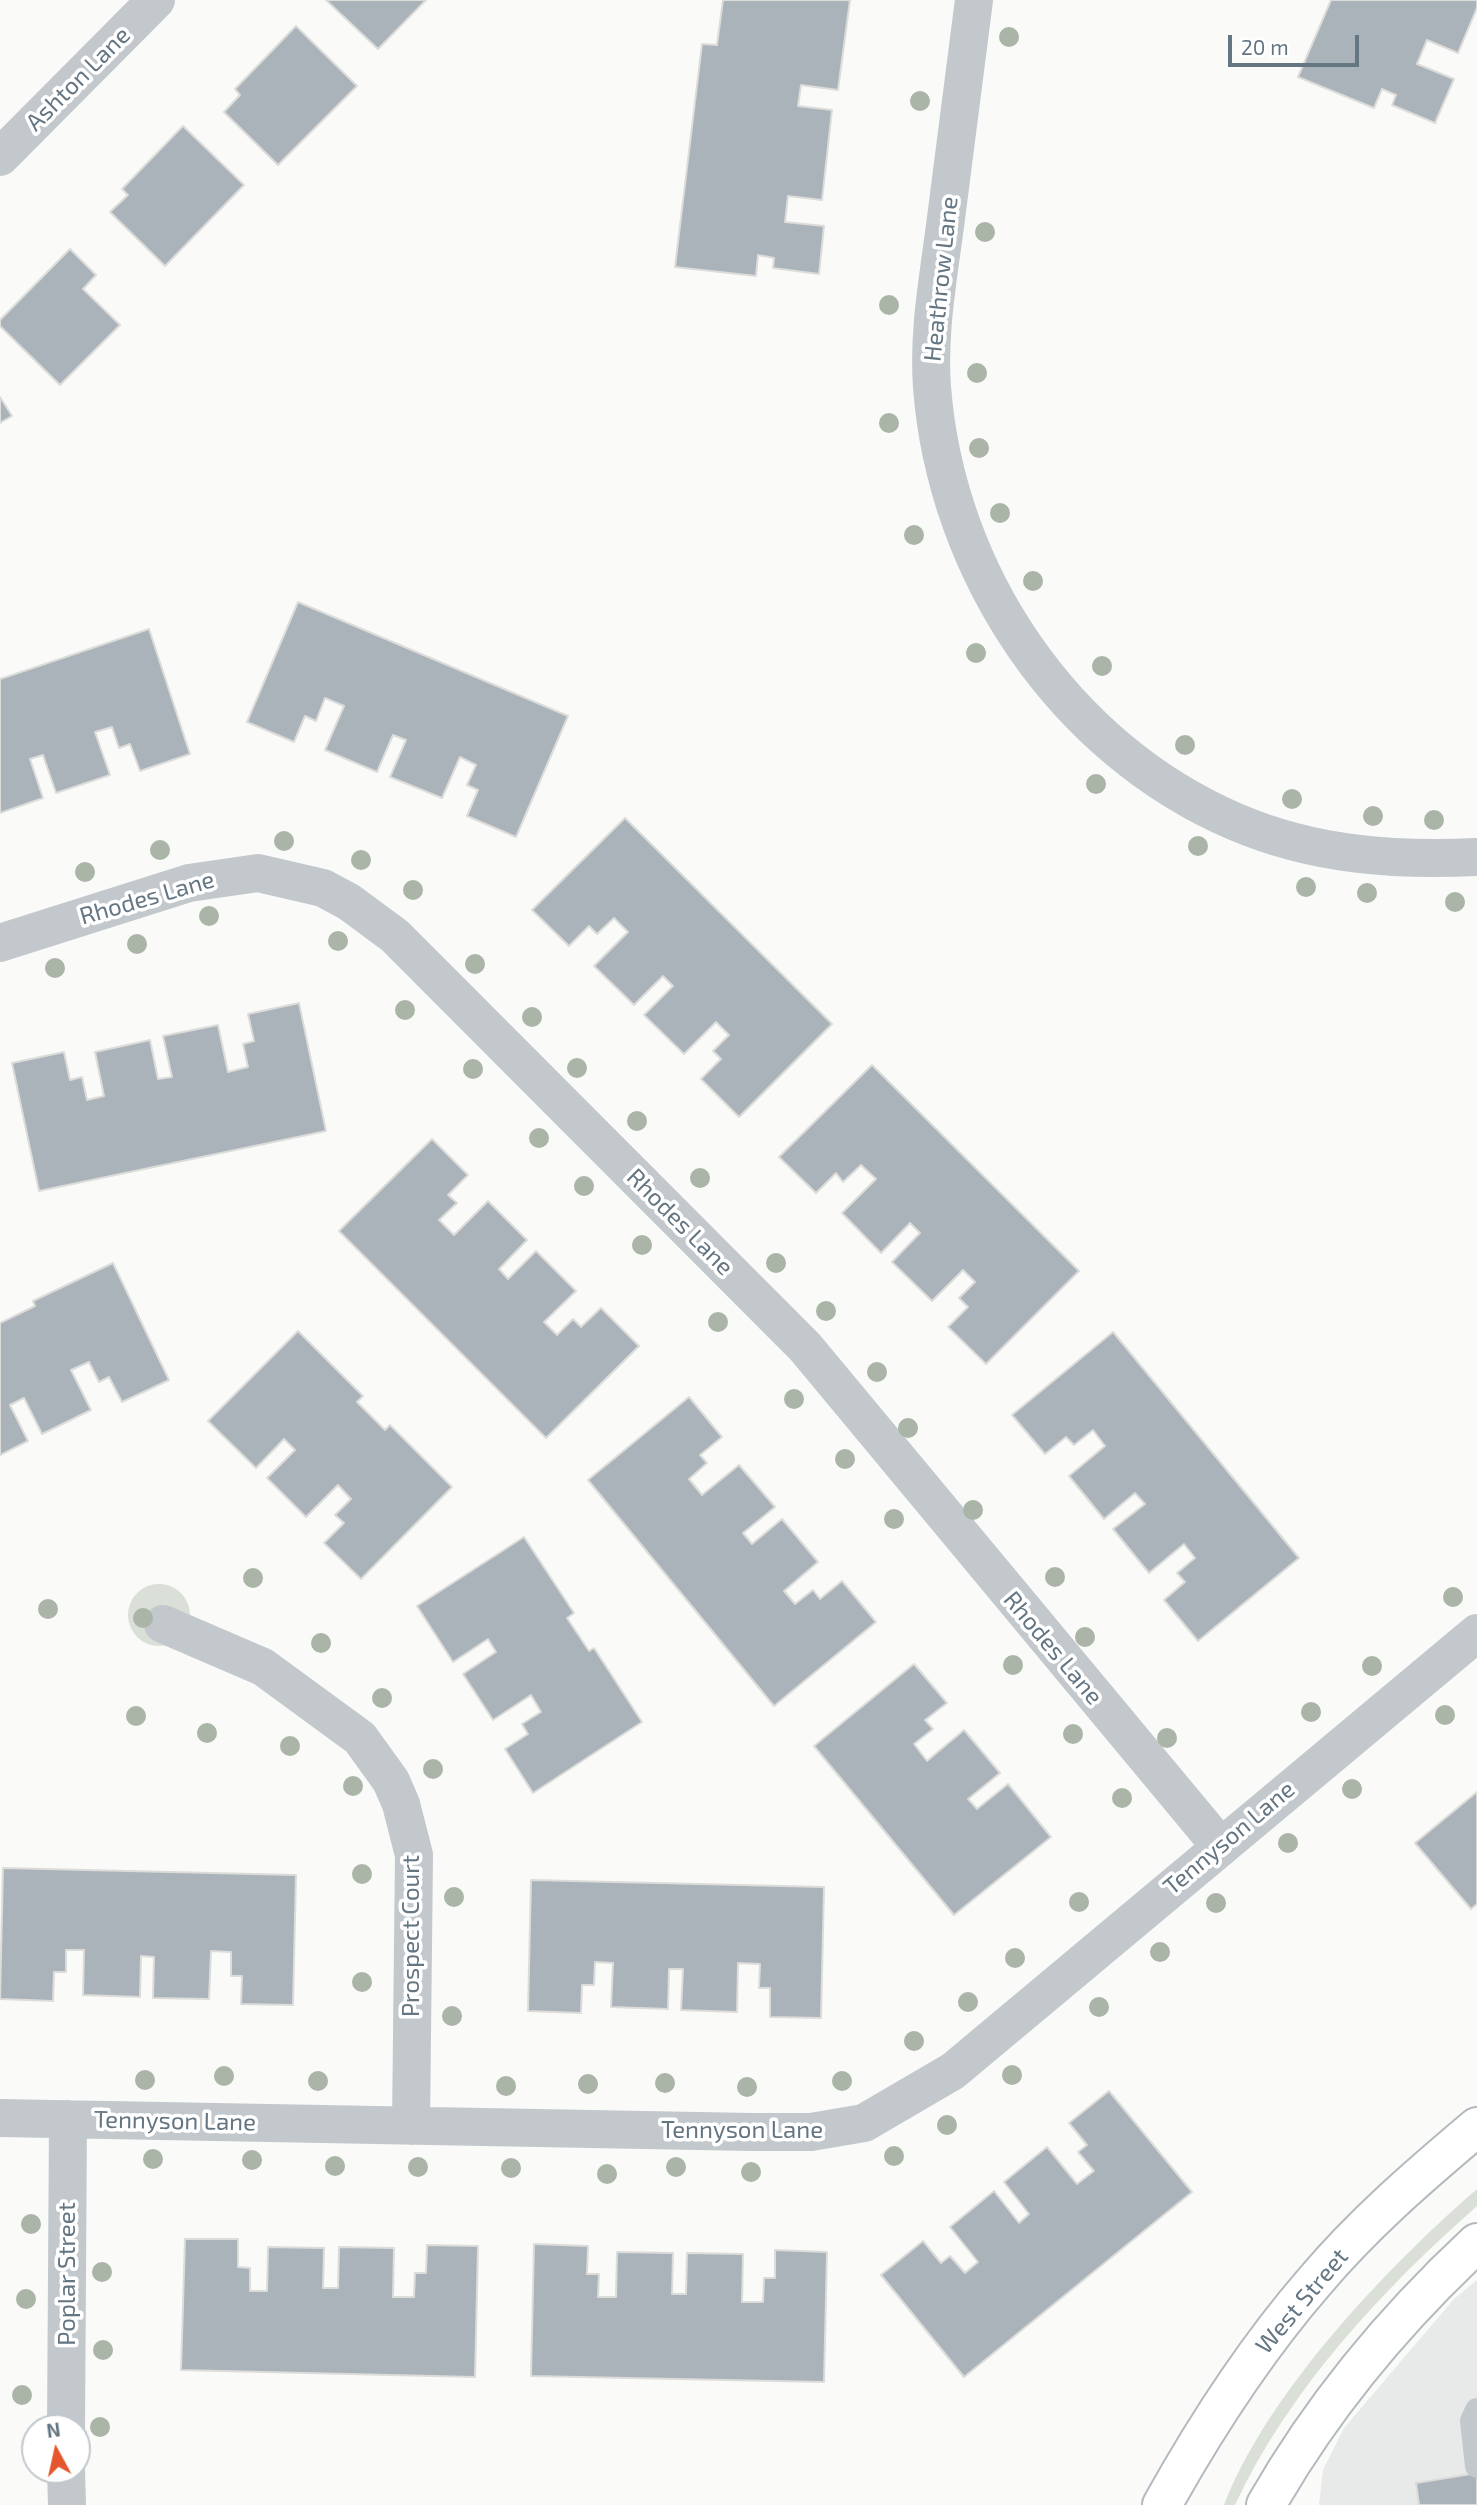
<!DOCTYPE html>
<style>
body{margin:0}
#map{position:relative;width:1477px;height:2505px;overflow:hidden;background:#fafaf8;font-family:"Exo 2",sans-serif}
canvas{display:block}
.north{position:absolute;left:21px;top:2414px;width:70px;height:70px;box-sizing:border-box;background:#fff;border:2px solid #c1c8cd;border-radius:50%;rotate:352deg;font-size:19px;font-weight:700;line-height:28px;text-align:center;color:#657683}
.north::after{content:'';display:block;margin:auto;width:24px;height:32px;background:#e4572e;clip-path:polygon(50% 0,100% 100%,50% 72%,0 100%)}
.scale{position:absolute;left:1228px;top:35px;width:131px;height:32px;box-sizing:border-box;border:4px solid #657683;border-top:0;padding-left:9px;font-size:21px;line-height:24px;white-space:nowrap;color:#657683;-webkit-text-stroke:5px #fff;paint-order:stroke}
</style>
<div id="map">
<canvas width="1477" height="2505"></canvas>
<div class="north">N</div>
<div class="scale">20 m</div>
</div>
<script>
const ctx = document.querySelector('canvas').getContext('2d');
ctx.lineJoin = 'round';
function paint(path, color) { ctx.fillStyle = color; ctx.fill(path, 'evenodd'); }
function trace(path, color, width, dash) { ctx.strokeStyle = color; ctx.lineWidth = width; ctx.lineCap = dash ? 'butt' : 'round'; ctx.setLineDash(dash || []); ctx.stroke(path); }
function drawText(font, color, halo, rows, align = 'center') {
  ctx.font = font + ' "Exo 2",sans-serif'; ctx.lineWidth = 7; ctx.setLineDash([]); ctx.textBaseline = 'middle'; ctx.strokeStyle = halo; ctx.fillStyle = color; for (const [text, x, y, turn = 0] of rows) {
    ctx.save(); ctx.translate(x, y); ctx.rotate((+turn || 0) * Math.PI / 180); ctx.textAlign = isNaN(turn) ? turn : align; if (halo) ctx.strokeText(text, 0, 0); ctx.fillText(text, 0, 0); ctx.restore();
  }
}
paint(new Path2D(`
 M1477 2280V2505H1319L1323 2470 1344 2428 1454 2299Z`), '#e8e9e9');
paint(new Path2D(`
 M128 1615a31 31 0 1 1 62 0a31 31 0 1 1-62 0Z
 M1477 2189V2206C1382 2290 1289 2389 1235 2505H1224C1268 2392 1386 2268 1477 2189Z`), '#dadfd7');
const building = new Path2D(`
 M326 0H426L378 49Z
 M723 0H850L838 90 801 85 798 106 832 110 822 200 788 196 785 222 824 226 819 274 773 268 774 258 758 255 756 276 675 267 702 44 717 45Z
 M1331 0H1477V8L1458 53 1427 40 1417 64 1454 79 1435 123 1392 105 1396 95 1382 89 1374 108 1298 77Z
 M296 26 357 86 278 165 224 112 240 95 235 89Z
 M183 126 244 185 165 266 110 212 128 195 122 189Z
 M70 249 96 275 83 289 120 325 60 385 0 326V320Z
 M0 397 12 416 0 423Z
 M298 602 568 716 516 837 467 816 478 790 467 785 476 765 460 757 442 798 390 777 406 740 393 735 377 772 325 750 344 706 325 698 316 721 305 716 294 742 247 722Z
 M149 629 190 754 140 771 130 744 119 748 112 727 95 732 110 775 56 793 43 755 30 759 43 798 0 813V679Z
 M625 818 832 1024 739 1117 701 1079 721 1059 713 1051 729 1035 716 1022 684 1054 644 1015 673 986 663 976 634 1005 594 966 628 932 614 918 597 934 589 926 569 946 532 910Z
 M299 1003 326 1131 39 1191 12 1063 64 1052 70 1080 82 1077 87 1100 104 1096 95 1052 150 1040 158 1079 172 1077 163 1036 218 1025 228 1072 248 1067 243 1044 254 1041 248 1014Z
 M872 1065 1079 1271 986 1364 948 1327 968 1307 959 1298 975 1282 963 1270 932 1301 892 1262 920 1233 910 1223 881 1253 842 1213 876 1179 861 1165 843 1182 836 1173 816 1193 779 1157Z
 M432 1139 468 1175 448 1195 457 1203 439 1220 454 1235 488 1201 527 1240 499 1269 508 1279 536 1251 576 1291 544 1322 557 1335 573 1319 581 1327 601 1308 639 1346 546 1438 339 1231Z
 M113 1263 169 1380 122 1402 109 1377 99 1382 89 1362 71 1370 91 1410 42 1434 24 1398 10 1405 28 1441 0 1455V1323L35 1306 33 1301Z
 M298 1331 363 1396 357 1402 385 1430 390 1425 452 1487 361 1579 324 1543 344 1523 335 1515 351 1499 338 1485 306 1517 267 1478 295 1450 284 1439 256 1468 208 1421Z
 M1113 1332 1299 1558 1198 1641 1164 1600 1185 1582 1177 1573 1195 1558 1184 1544 1149 1573 1113 1529 1145 1504 1135 1493 1104 1519 1069 1476 1105 1446 1093 1430 1074 1445 1066 1437 1045 1454 1012 1415Z
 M689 1397 722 1437 700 1455 707 1463 689 1479 702 1495 739 1465 775 1507 743 1533 752 1544 782 1519 818 1562 784 1591 795 1604 813 1590 820 1599 842 1581 876 1622 774 1706 588 1480Z
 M524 1537 574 1613 567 1618 589 1651 594 1648 642 1722 533 1793 505 1749 528 1734 522 1724 541 1712 531 1695 493 1720 463 1674 496 1652 488 1639 453 1662 417 1606Z
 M914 1664 947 1703 925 1720 933 1729 914 1744 927 1761 964 1730 1000 1773 968 1799 977 1809 1008 1784 1051 1837 954 1915 814 1746Z
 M1477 1792V1904L1471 1909 1415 1843Z
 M3 1868 296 1875 293 2005 241 2004 242 1976H231V1952L211 1951 209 1999 153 1998 154 1957 141 1956 140 1997 83 1995 84 1950H66V1972H54L53 2001 0 1999Z
 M531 1880 824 1887 821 2018 770 2017V1988H759L760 1964 738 1963 737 2012 681 2010 683 1969H669L668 2009 611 2007 613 1963 595 1962 594 1985H582L581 2013 528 2011Z
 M1109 2091 1192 2192 964 2377 881 2275 923 2241 941 2263 950 2256 965 2273 978 2262 950 2227 994 2191 1019 2223 1029 2214 1004 2182 1047 2147 1077 2184 1094 2171 1078 2152 1087 2145 1069 2123Z
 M185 2239H238V2267L250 2268V2291H267L268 2247 324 2248 323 2288H338L339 2247 394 2248 393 2297H414L415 2273H426L427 2245 478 2246 475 2377 181 2370Z
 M534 2244 588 2246 587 2274H599L598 2297H616L617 2252 673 2253 672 2294H686L687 2253 743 2254 742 2302H763L764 2278H775V2250L827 2252 824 2382 531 2376Z
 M1477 2473V2505H1419L1416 2483Z`);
paint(building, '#aab3b9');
trace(building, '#dcdcda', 2);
const secondary = new Path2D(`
 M1162 2505C1206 2426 1255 2350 1315 2281 1363 2224 1420 2175 1477 2127
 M1266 2505C1322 2407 1394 2320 1477 2243`);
trace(secondary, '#b3babf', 42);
trace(new Path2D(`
 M1477 2410 1472 2421 1477 2466`), '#c3c8cc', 24);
trace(new Path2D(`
 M974 0C964 75 955 151 945 226 938 279 928 333 932 387 946 572 1063 748 1236 822 1313 855 1395 861 1477 857
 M0 157 156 0
 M0 943 189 883 258 873 323 888 349 902 395 936 805 1347 1220 1846
 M163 1624 263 1667 360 1738 391 1781 401 1804 414 1855 411 2126
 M0 2118 752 2132H811L864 2123 953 2071 1477 1633
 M66 2428 68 2119
 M66 2470 67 2505`), '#c3c8cc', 38);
trace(secondary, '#fff', 38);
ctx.fillStyle = '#aab4a7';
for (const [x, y] of [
 [1009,37],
 [920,101],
 [985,232],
 [889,305],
 [977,373],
 [889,423],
 [979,448],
 [1000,513],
 [914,535],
 [1033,581],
 [976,653],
 [1102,666],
 [1185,745],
 [1096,784],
 [1292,799],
 [1373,816],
 [1434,820],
 [284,841],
 [1198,846],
 [160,850],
 [361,860],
 [85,872],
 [1306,887],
 [413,890],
 [1367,893],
 [1455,902],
 [209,916],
 [338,941],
 [137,944],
 [475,964],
 [55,968],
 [405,1010],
 [532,1017],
 [577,1068],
 [473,1069],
 [637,1121],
 [539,1138],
 [700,1178],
 [584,1186],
 [642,1245],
 [776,1263],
 [826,1311],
 [718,1322],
 [877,1372],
 [794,1399],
 [908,1428],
 [845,1459],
 [973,1510],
 [894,1519],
 [1055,1577],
 [253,1578],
 [1453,1597],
 [48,1609],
 [143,1618],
 [1085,1637],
 [321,1643],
 [1013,1665],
 [1372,1666],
 [382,1698],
 [1311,1712],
 [1445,1715],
 [136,1716],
 [207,1733],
 [1073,1734],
 [1167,1738],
 [290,1746],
 [433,1769],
 [353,1786],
 [1352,1789],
 [1122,1798],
 [1288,1843],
 [362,1874],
 [454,1897],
 [1079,1902],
 [1216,1903],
 [1160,1952],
 [1015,1958],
 [362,1982],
 [968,2002],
 [1099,2007],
 [452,2016],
 [914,2041],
 [1012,2075],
 [224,2076],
 [145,2080],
 [318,2081],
 [842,2081],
 [665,2083],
 [588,2084],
 [506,2086],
 [747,2087],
 [947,2125],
 [894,2156],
 [153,2159],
 [252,2160],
 [335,2166],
 [418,2167],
 [676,2167],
 [511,2168],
 [751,2172],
 [607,2174],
 [31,2224],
 [102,2272],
 [26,2299],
 [103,2350],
 [22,2395],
 [100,2427]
]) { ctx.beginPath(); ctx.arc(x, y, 10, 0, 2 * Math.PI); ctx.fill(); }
drawText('24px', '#657683', '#fff', [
 ["Ashton Lane",78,79,-45],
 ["Heathrow Lane",941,279,-84],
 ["Rhodes Lane",147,898,-16],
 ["Rhodes Lane",680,1222,45],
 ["Rhodes Lane",1053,1648,50],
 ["Tennyson Lane",1229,1838,-40],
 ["Prospect Court",411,1936,-90],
 ["Tennyson Lane",175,2121,1],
 ["Tennyson Lane",742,2130],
 ["Poplar Street",67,2274,-90],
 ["West Street",1302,2301,-50]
]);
</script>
